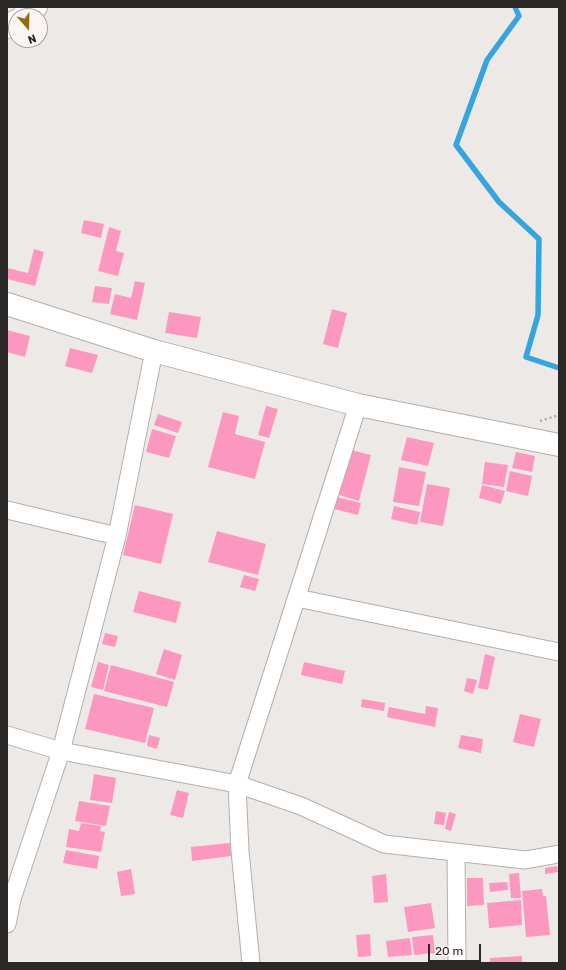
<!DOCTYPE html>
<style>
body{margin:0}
#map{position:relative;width:566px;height:970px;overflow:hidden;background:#ede9e7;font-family:Rubik,sans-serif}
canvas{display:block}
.frame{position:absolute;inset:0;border:8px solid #2b2928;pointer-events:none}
.north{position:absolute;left:8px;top:8px;width:40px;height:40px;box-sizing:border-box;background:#fbf6f4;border:1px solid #a8a4a2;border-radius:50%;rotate:160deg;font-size:11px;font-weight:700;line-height:16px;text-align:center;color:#2b2928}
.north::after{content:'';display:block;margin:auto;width:14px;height:18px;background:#926b12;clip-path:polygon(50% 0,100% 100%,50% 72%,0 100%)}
.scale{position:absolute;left:428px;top:944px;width:53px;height:18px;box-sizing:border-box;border:2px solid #2b2928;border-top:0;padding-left:5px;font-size:12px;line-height:14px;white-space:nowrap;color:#2b2928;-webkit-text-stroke:3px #fbf6f4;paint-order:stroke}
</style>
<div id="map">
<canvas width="566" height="970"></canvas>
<div class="frame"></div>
<div class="north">N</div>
<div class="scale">20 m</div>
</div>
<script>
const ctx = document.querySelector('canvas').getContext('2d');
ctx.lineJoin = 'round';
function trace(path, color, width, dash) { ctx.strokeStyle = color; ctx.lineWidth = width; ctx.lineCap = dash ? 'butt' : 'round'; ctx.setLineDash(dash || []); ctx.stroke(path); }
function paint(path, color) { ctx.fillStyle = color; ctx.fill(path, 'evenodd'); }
trace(new Path2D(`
 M515 7 519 16 487 60 456 145 499 202 539 239 538 315 526 357 559 368`), '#36a4dd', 5.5);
paint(new Path2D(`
 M84 220 104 224 101 238 81 233Z
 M109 227 121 231 116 251 124 253 118 276 98 271Z
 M34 249 44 252 35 286 7 279V268L28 273Z
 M135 281 145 283 137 320 110 314 115 294 131 298Z
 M95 286 112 288 109 304 92 302Z
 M332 309 347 313 338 348 323 344Z
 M169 312 201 317 197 338 165 333Z
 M7 330 30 336 25 357 7 352Z
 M70 348 98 355 92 373 65 366Z
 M266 406 278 409 269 438 258 435Z
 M223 412 239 416 235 434 265 442 255 479 208 467Z
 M158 414 182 422 178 433 154 425Z
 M152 429 176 436 169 458 146 452Z
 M407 437 434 443 428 466 401 460Z
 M351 450 371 455 359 501 339 495Z
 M516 452 535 456 532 472 512 468Z
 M485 462 508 465 504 487 482 484Z
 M399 467 426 472 419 506 393 502Z
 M510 471 532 476 528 496 506 491Z
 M427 484 450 488 443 526 420 522Z
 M482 485 505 491 501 504 479 498Z
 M337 497 361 503 358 515 334 509Z
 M135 505 173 514 161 564 123 555Z
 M394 506 420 512 417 525 391 519Z
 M217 531 266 544 258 575 208 562Z
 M244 575 259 579 255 591 240 587Z
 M139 591 181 602 176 623 133 612Z
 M105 633 118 636 115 647 102 644Z
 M164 649 182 655 175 680 156 674Z
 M485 654 495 657 488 690 478 688Z
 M98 662 109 665 103 690 91 687Z
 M304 662 345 671 342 684 301 675Z
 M111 665 174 682 167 707 104 691Z
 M467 678 477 680 473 694 464 691Z
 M94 694 154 708 145 743 85 729Z
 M362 699 385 703 384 711 361 707Z
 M426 706 438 708 435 727 387 717 389 707 425 714Z
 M520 714 541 719 534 747 513 742Z
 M149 735 160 738 157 749 147 746Z
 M461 735 483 739 481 753 458 748Z
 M94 774 116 778 112 803 90 800Z
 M177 790 189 793 183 818 170 815Z
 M79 801 110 806 106 826 75 821Z
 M436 811 446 813 444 825 434 824Z
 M449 812 456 814 451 831 445 829Z
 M81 823 101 826 100 831 105 832 101 852 66 847 69 829 79 831Z
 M230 843 231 856 192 861 191 847Z
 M66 850 99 856 97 869 63 863Z
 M557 866 558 872 545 874V868Z
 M131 869 135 894 121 896 117 872Z
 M519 873 521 898H511L509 874Z
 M386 874 388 902 374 903 372 876Z
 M467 878H483L484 905 467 906Z
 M507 882 508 890 490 892 489 883Z
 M542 889 543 896H546L550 935 526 937 522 891Z
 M521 900 522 925 489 928 487 903Z
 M431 903 435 928 408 932 404 907Z
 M370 934 371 956 358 957 356 935Z
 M433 935 435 953 414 955 412 937Z
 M410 938 412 955 388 957 386 941Z
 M522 956V963H490V958Z`), '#fc98bf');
const minor = new Path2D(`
 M7 510 117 536 61 751 237 784 358 405
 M117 536 154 351
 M297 598 559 652
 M7 735 61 751 12 899 7 924
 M456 852 457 963
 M251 963 240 851 237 784 301 806 384 844 525 860 559 854`);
const tertiary = new Path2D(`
 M7 304 154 351 358 405 559 445`);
const secondary = new Path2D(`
 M23 16 36 7
 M7 27 16 21`);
trace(minor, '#b3afad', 19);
trace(tertiary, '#b3afad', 24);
trace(secondary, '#b3afad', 24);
trace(new Path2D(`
 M540 421 559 415`), '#b0acab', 2.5, [2, 3]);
trace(minor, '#fff', 17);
trace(tertiary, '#fff', 22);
trace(secondary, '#fff', 22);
</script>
